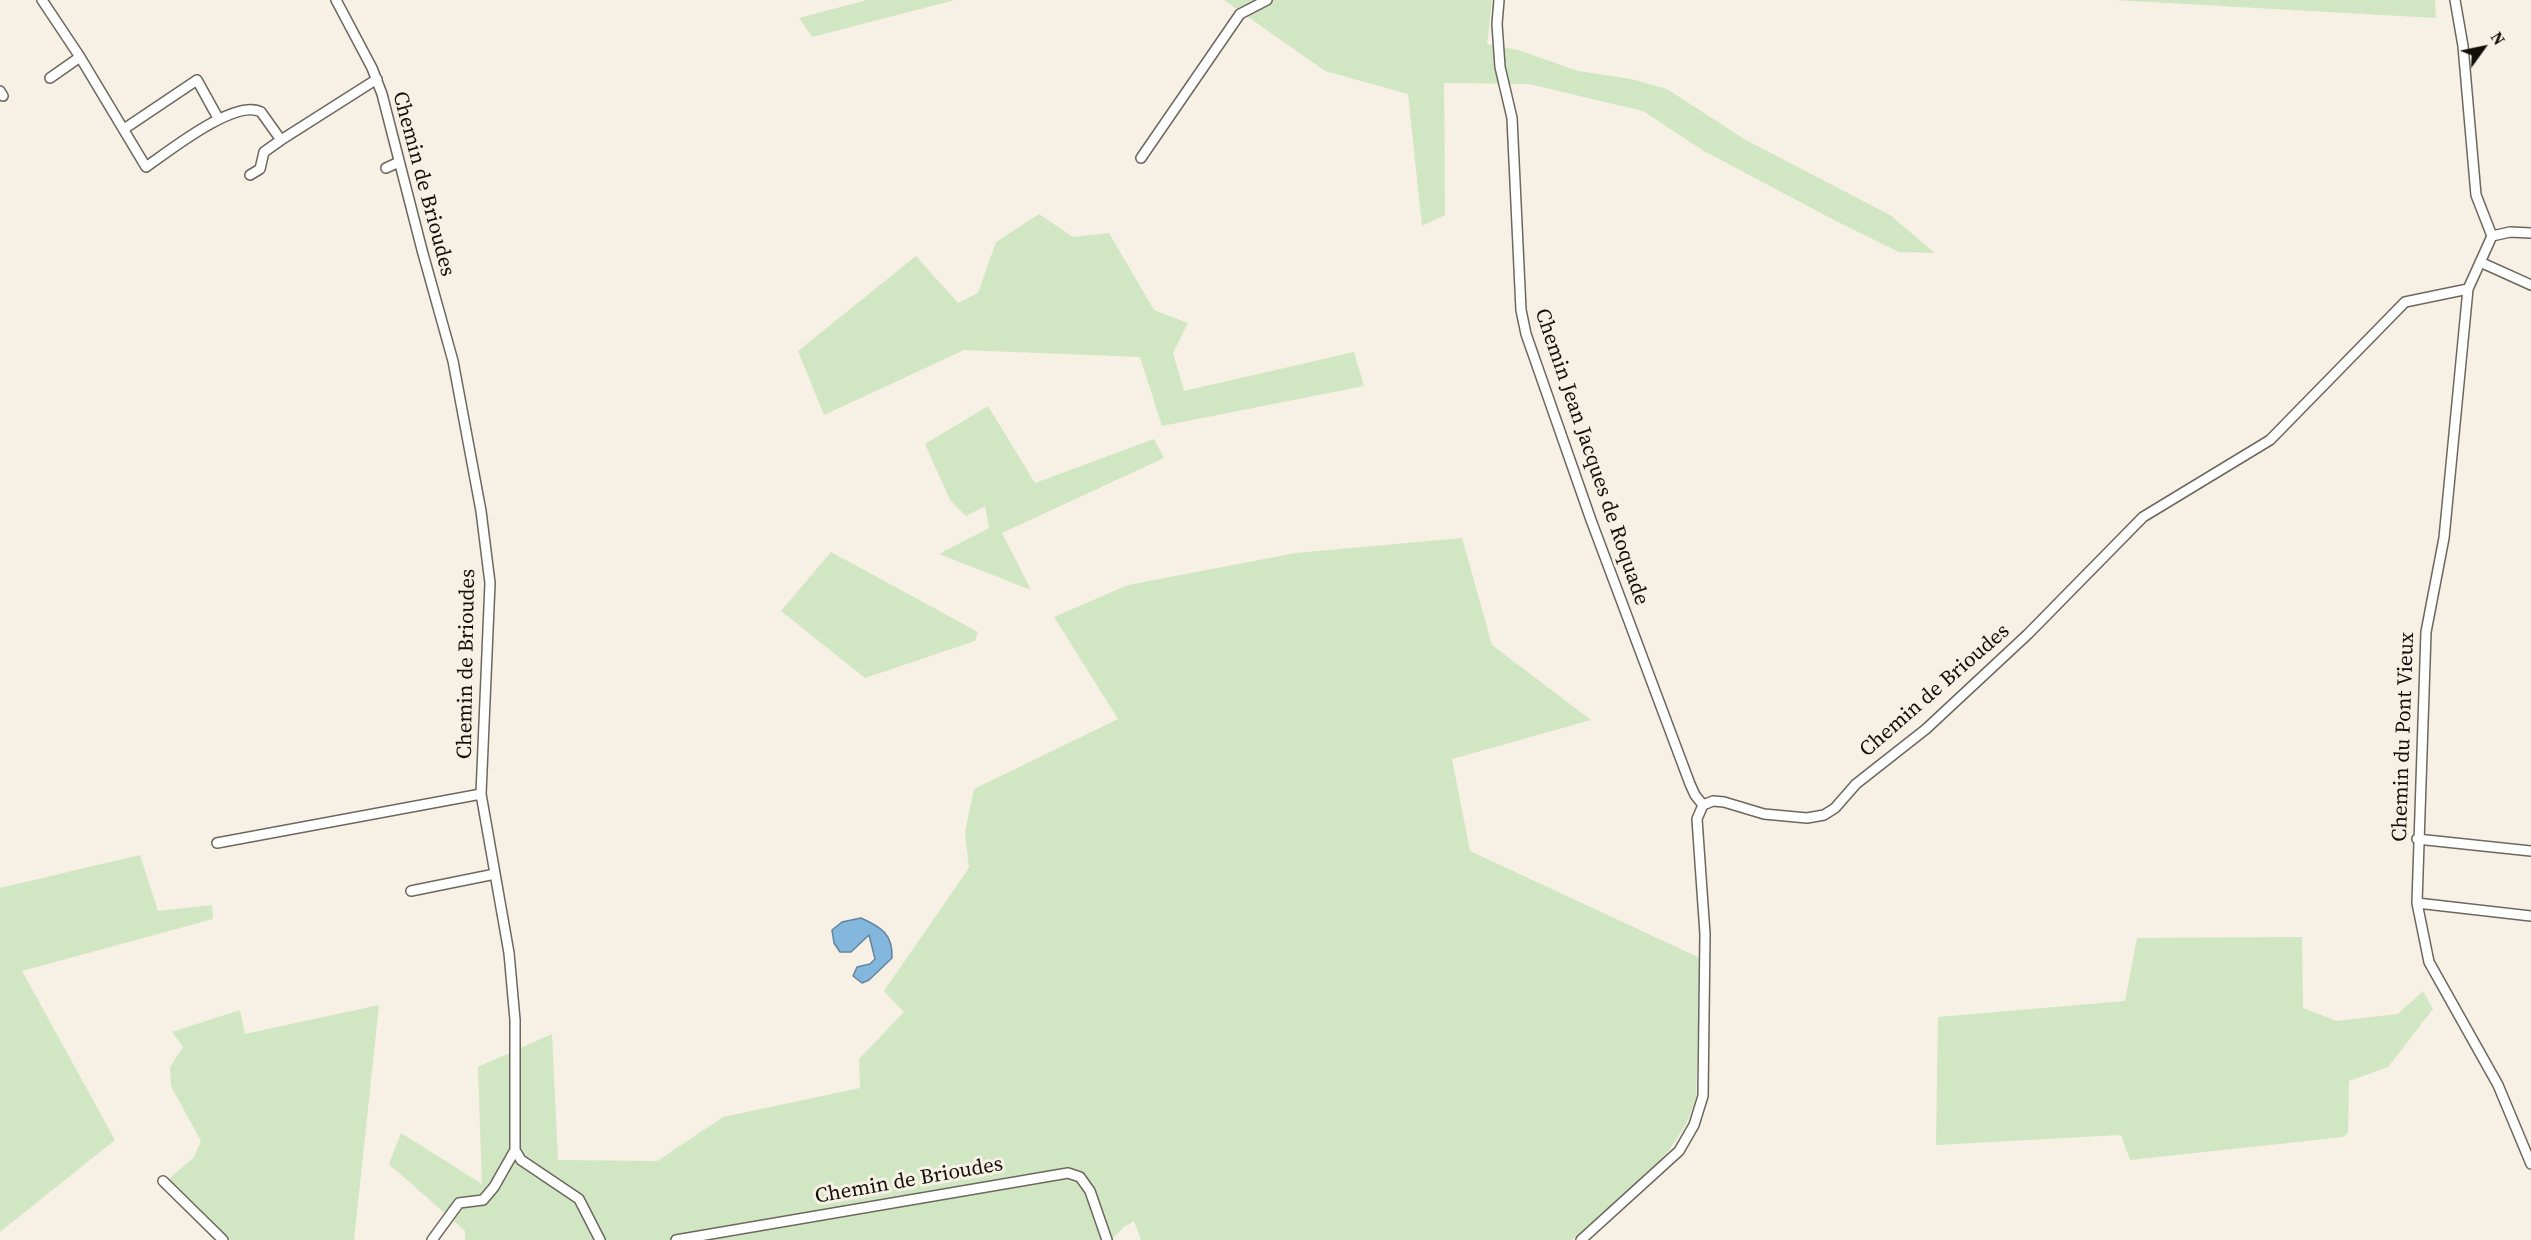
<!DOCTYPE html>
<style>
body{margin:0}
#map{position:relative;width:2531px;height:1240px;overflow:hidden;background:#f7f0e4;font-family:"Source Serif 4",serif}
canvas{display:block}
.north{position:absolute;left:2453px;top:18px;width:60px;height:60px;-webkit-text-stroke:4px #f7f0e4;paint-order:stroke;rotate:57deg;font-size:16px;font-weight:700;line-height:24px;text-align:center;color:#120f0b}
.north::after{content:'';display:block;margin:auto;width:21px;height:27px;background:#120f0b;clip-path:polygon(50% 0,100% 100%,50% 72%,0 100%)}
</style>
<div id="map">
<canvas width="2531" height="1240"></canvas>
<div class="north">N</div>
</div>
<script>
const ctx = document.querySelector('canvas').getContext('2d');
ctx.lineJoin = 'round';
function paint(path, color) { ctx.fillStyle = color; ctx.fill(path, 'evenodd'); }
function trace(path, color, width, dash) { ctx.strokeStyle = color; ctx.lineWidth = width; ctx.lineCap = dash ? 'butt' : 'round'; ctx.setLineDash(dash || []); ctx.stroke(path); }
function drawText(font, color, halo, rows, align = 'center') {
  ctx.font = font + ' "Source Serif 4",serif'; ctx.lineWidth = 6; ctx.setLineDash([]); ctx.textBaseline = 'middle'; ctx.strokeStyle = halo; ctx.fillStyle = color; for (const [text, x, y, turn = 0] of rows) {
    ctx.save(); ctx.translate(x, y); ctx.rotate((+turn || 0) * Math.PI / 180); ctx.textAlign = isNaN(turn) ? turn : align; if (halo) ctx.strokeText(text, 0, 0); ctx.fillText(text, 0, 0); ctx.restore();
  }
}
paint(new Path2D(`
 M867 0H955L812 37 799 18Z
 M1224 0H1492L1487 44 1518 50 1578 71 1631 79 1667 89 1744 139 1890 215 1935 253 1899 252 1834 220 1704 151 1643 111 1529 84 1444 83 1445 215 1422 226 1408 94 1325 71Z
 M2113 0H2435L2436 18Z
 M1039 214 1073 237 1109 233 1154 310 1188 323 1173 353 1184 391 1354 352 1364 386 1162 426 1140 357 964 350 824 415 798 351 916 256 958 303 978 293 996 242Z
 M988 406 1035 483 1154 439 1164 458 1002 533 1031 590 939 554 989 528 985 506 966 516 950 500 925 444Z
 M1462 538 1492 645 1591 720 1452 759 1470 851 1700 958 1696 1098 1686 1124 1670 1149 1656 1165 1572 1240H1141L1134 1221 1124 1227 1111 1240H465V1231L389 1164 401 1133 482 1184 478 1067 552 1034 558 1160 657 1161 723 1117 860 1088 859 1059 904 1012 884 991 969 868 965 832 974 789 1118 719 1054 617 1128 585 1296 553Z
 M831 552 978 632 975 641 865 678 781 611Z
 M140 855 158 911 212 905 213 919 22 971 115 1140 0 1232V888Z
 M2302 937 2303 1008 2336 1021 2398 1014 2423 991 2433 1009 2388 1067 2349 1081 2348 1133 2343 1137 2130 1160 2121 1135 1936 1145 1938 1017 2125 1001 2137 938Z
 M379 1005 354 1240H230L169 1179 194 1157 201 1141 171 1086 170 1067 183 1047 172 1032 240 1010 245 1034Z`), '#d1e6c3');
const water = new Path2D(`
 M861 918C881 927 893 934 892 958L869 980 862 983 853 976 857 967 870 964 875 959 869 935 851 952H840L834 943 832 930 842 922Z`);
paint(water, '#84b7de');
trace(water, '#62859f', 1.5);
const minor = new Path2D(`
 M42 0 80 57 146 167C168 152 235 98 261 112L281 140 377 79
 M336 0 372 68 382 94 422 250 453 361 481 511 490 583 481 794 509 953 515 1020V1150L521 1160 579 1199 600 1240
 M1499 0 1497 24 1500 67 1512 118 1521 310 1526 334 1591 520 1690 784 1695 795 1703 805
 M2455 0 2463 46 2476 195 2492 236
 M50 78 80 57
 M0 91 3 96
 M124 129 197 80 218 118
 M1141 158 1240 14 1267 0
 M386 168 399 162
 M250 175 260 169 264 152 281 140
 M2480 262 2531 285
 M2468 289 2444 538 2426 632 2417 903 2429 962 2498 1085 2531 1164
 M2417 839 2531 851
 M217 843 481 794
 M411 891 495 874
 M2417 903 2531 916
 M163 1181 223 1240
 M432 1240 459 1203 483 1200 494 1187 515 1150
 M676 1240 1068 1173 1080 1177 1090 1191 1107 1240
 M1581 1240 1679 1151 1694 1125 1703 1096 1705 934 1697 819 1703 805 1713 801 1724 802 1764 814 1807 818 1824 815 1835 808 1856 784 1926 729 2028 634 2143 517 2270 440 2405 302 2468 289 2492 236 2510 232 2531 233`);
trace(minor, '#6d675d', 12);
trace(minor, '#fff', 9);
drawText('21px', '#120f0b', '#f7f0e4', [
 ["Chemin de Brioudes",423,184,75],
 ["Chemin Jean Jacques de Roquade",1591,457,71],
 ["Chemin de Brioudes",467,664,-89],
 ["Chemin de Brioudes",1935,691,-41],
 ["Chemin du Pont Vieux",2404,737,-88],
 ["Chemin de Brioudes",909,1181,-10]
]);
</script>
